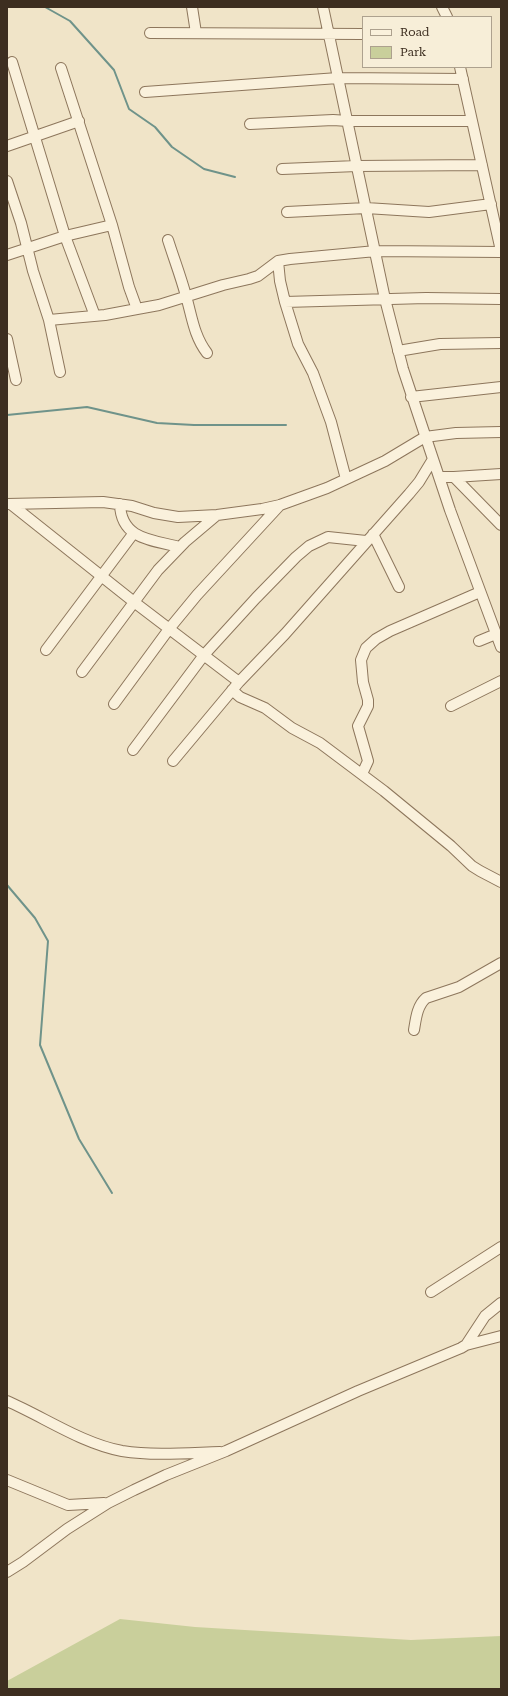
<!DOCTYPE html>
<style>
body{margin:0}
#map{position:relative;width:508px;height:1696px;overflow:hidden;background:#f0e4c8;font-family:"Roboto Serif",serif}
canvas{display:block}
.frame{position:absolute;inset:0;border:8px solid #3d2e20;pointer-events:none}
.legend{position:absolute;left:362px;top:16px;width:130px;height:52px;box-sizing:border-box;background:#f7eed8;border:1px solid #ada18e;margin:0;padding:5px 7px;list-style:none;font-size:12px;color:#3d2e20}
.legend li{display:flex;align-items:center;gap:8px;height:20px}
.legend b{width:20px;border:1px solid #ada18e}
</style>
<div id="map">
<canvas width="508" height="1696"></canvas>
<div class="frame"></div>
<ul class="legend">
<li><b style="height:5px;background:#faf1dc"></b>Road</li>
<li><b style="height:11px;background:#c9cf9b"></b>Park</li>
</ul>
</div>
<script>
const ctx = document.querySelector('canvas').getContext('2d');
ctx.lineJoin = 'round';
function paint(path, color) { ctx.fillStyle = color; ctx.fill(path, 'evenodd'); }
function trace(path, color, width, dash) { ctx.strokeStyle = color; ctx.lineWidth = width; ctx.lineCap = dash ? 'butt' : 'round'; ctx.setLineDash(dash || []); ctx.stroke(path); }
paint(new Path2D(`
 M120 1619 195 1627 411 1640 501 1636V1689H7V1681Z`), '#c9cf9b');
trace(new Path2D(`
 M45 7 70 21 114 70 129 109 155 127 172 147 204 169 235 177
 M7 415 87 407 157 423 194 425H286
 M7 885 35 918 48 941 40 1045 79 1139 112 1193`), '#6f938a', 2);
const minor = new Path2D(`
 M192 7 196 33
 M323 7 385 299 403 369 450 510 501 647
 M442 7 447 17
 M150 33 363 34
 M12 62 65 236 95 316
 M460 67 501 251
 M61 68 112 225 129 287 137 309
 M145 92 338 78 463 79
 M250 124 333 120 348 121H472
 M7 146 79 121
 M282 169 357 166 482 165
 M7 181 21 223 33 271 49 320 60 372
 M287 212 366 208 429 212 491 204
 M168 240C174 259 181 277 186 296 192 317 194 336 207 353
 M7 255 65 236 112 225
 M278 261 280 281 285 302 426 298 501 299
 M285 302 298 344 313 373 331 422 346 479
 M49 320 105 315 137 309 159 305 223 285 249 279 258 276 278 261 290 259 376 251 501 252
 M7 339 16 380
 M398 351 440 344 501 343
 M411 397 501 387
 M439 477H454L501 525
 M454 477 501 474
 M7 504 103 502 132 506 154 513 178 517 217 515 262 509 280 505 327 488 385 461 425 437 456 433 501 432
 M120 504C121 540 153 540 180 547
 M12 505 134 602 239 682
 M373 534 399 587
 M479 641 496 634
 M46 650 133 534
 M82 672 158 570 185 542 217 515
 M232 690 240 697 265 708 292 728 320 743 384 791 451 846 472 866 480 871 501 882
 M114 704 169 629 197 595 280 505
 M451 706 501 681
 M133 750 204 655 256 598 296 557 309 546 328 537 366 541
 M173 761 239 682 285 634 409 494 419 482 433 459
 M362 774 368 761 358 726 368 706V700L363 682 361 660 366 648 376 639 390 631 480 592
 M414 1030C416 1018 417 1006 426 998L459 987 501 963
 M431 1292 501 1247
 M466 1345 501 1336
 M7 1401C44 1417 83 1444 122 1451 154 1456 188 1453 220 1452
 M7 1480 68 1505 104 1503
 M7 1572 23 1562 67 1529 108 1503 134 1490 166 1475 226 1451 358 1391 461 1348 466 1345 485 1316 501 1303`);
trace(minor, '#8d765c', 12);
trace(minor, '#faf1dc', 10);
</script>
